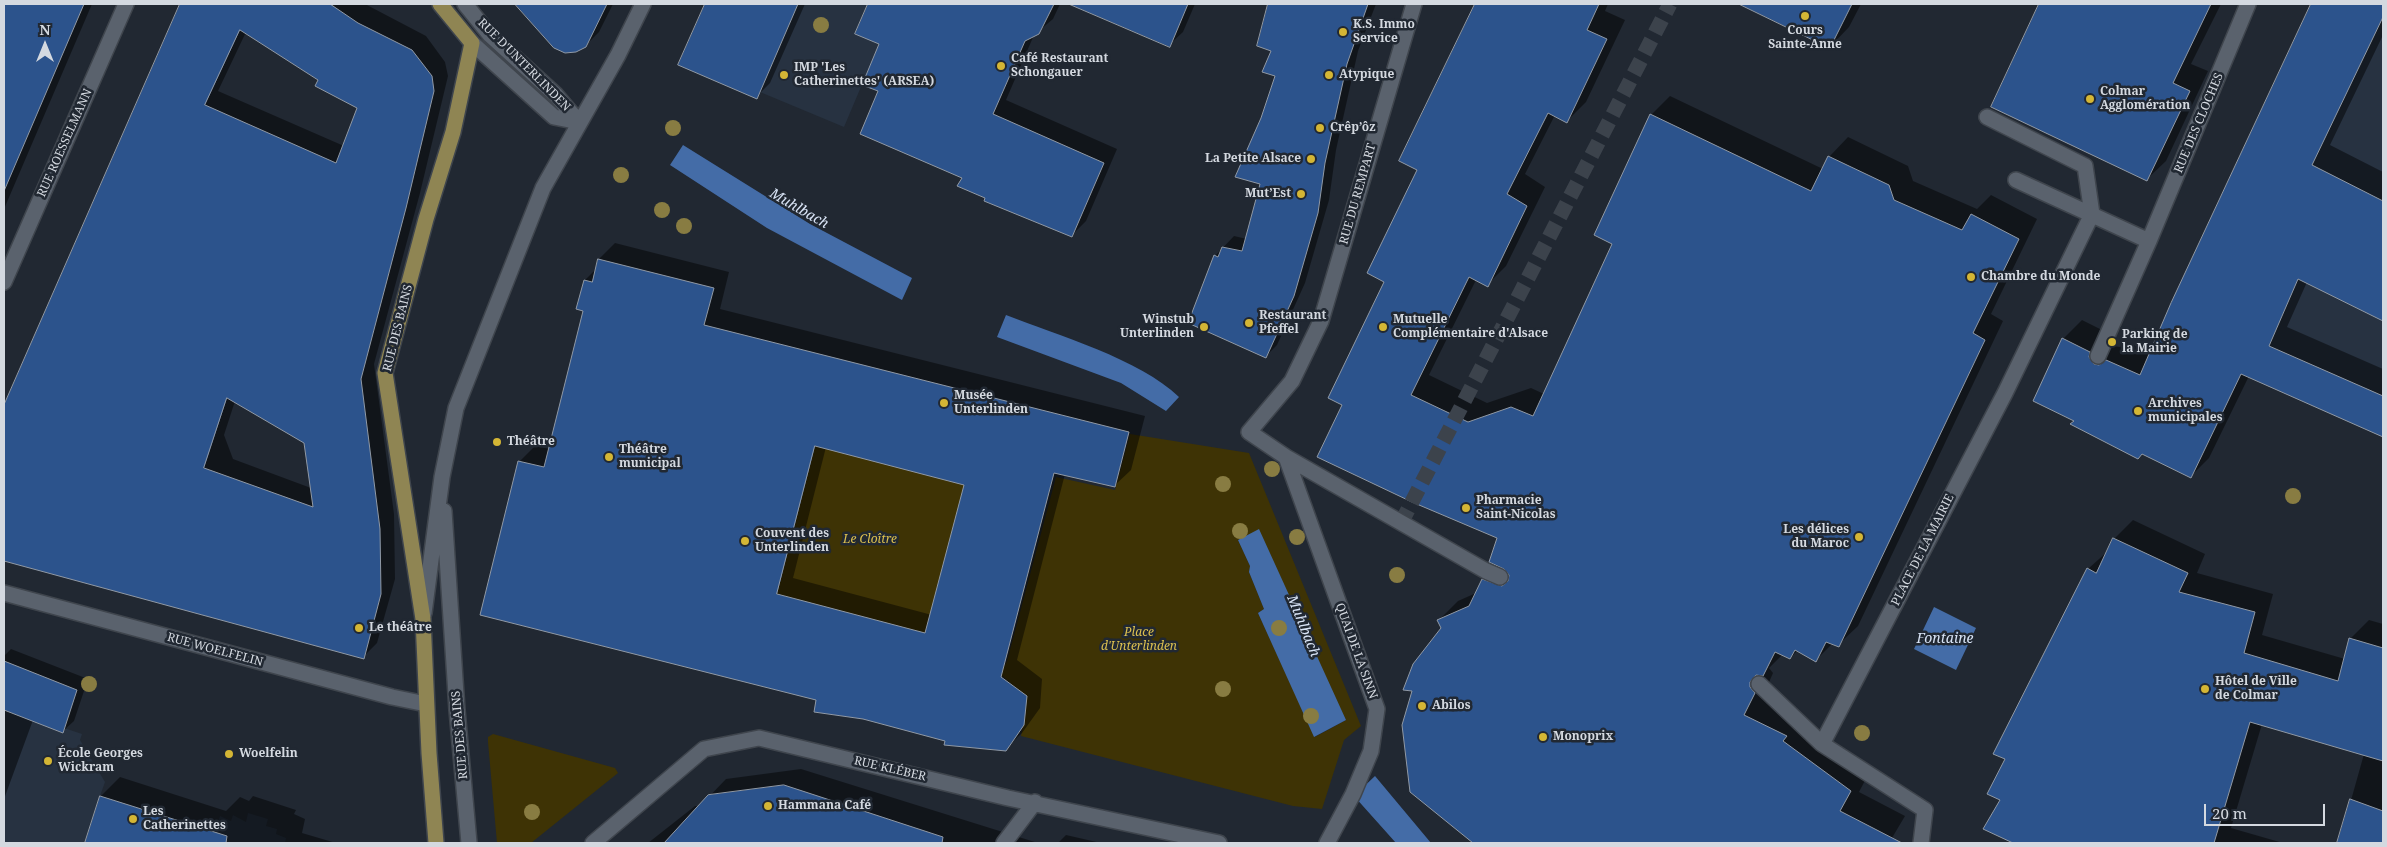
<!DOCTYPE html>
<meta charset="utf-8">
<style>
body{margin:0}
#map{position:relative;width:2387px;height:847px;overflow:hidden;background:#212832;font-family:"Noto Serif",serif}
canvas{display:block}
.frame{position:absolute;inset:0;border:5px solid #d4d9e0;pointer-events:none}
.north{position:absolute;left:20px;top:20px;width:50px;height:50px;-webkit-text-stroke:4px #212832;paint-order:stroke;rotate:0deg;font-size:14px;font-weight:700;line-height:20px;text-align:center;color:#d4d9e0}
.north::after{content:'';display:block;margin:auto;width:18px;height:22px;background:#d4d9e0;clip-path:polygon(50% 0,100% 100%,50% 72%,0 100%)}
.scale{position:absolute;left:2204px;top:804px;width:121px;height:22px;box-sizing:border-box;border:2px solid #d4d9e0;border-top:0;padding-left:6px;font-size:15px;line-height:18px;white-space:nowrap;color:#d4d9e0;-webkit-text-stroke:4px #212832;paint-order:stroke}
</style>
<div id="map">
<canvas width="2387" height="847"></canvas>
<div class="frame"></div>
<div class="north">N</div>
<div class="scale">20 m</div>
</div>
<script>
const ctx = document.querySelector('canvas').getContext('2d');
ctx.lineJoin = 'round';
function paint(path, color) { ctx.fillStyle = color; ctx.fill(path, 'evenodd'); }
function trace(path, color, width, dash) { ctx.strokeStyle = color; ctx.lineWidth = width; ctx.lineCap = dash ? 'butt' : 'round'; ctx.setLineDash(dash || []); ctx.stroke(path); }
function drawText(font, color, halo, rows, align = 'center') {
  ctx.font = font + ' "Noto Serif",serif'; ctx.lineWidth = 5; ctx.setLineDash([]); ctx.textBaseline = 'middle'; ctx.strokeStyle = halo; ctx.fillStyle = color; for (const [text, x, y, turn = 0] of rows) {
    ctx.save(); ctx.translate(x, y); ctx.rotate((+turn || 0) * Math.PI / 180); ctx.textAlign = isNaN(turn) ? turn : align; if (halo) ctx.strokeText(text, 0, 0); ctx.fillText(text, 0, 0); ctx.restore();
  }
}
paint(new Path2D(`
 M705 4H896L844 127 760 92 678 65Z
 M2311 4H2383V396L2171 303Z
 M4 710 62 733 64 728 82 734 80 740 105 782 100 796 214 832 220 816 231 821 233 815 246 822 248 813 268 819 266 826 277 829 276 834 286 838 285 843H4Z`), '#273241');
paint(new Path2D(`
 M1130 434 1249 453 1361 726 1344 740 1322 809 1293 806 1021 736C1029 697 1030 699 1000 674L1007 661 1056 477 1115 490ZM1249 535 1346 720 1315 737 1258 613 1264 609 1249 572 1250 566 1238 540Z
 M815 446 964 485 925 633 777 594Z
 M493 734 615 768 618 773 531 843H497L488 742V737Z`), '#3e3305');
paint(new Path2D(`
 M683 145 810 224 912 278 902 300 767 228 670 165Z
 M1006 315C1057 335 1140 359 1179 397L1166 411 1121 383 997 337Z
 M1259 529 1346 720 1314 737 1258 613 1264 609 1249 572 1250 566 1238 540Z
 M1934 607 1976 628 1956 670 1914 649Z
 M1375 776 1431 843H1396L1354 796Z`), '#446ca7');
paint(new Path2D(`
 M4 4H92L4 209Z
 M181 4H365L426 36 445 62 448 76 420 193 374 364 394 514 395 579 377 643 363 657 4 559V406ZM246 32 359 108 344 146 218 91ZM235 401 306 442 311 488 233 459 224 435Z
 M514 4H613L599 32 585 46 555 47Z
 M706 4H805L770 83 756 97 680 64Z
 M869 4H1060L1053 19 1034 35 1006 100 1117 149 1086 221 1072 235 986 197 879 90 881 44 857 33Z
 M1073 4H1195L1183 32 1169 45Z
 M1269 4H1376L1358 51 1336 150 1329 200 1305 283 1277 345 1266 356 1215 256 1234 236 1247 239 1262 183V119L1277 75 1272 50 1259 45Z
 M1476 4H1608L1605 11 1625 20 1586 102 1567 121 1555 115 1525 174 1545 187 1506 266 1487 285 1476 280 1429 375 1487 403 1531 388 1544 394 1614 243 1651 115 1670 96 1823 169 1829 157 1848 137 1908 166 1913 181 1977 209 1991 195 2037 219 1991 314 2003 321 1858 626 1838 645 1833 643 1816 660 1798 650 1790 658 1782 655 1769 668 1773 673 1763 696 1805 716 1801 721 1870 771 1859 792 1905 816 1889 843H1475L1411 792 1442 628 1439 620 1458 601 1476 593 1483 580 1498 565 1499 537 1344 404 1386 282 1418 169 1401 161Z
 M1743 4H1861L1849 27 1830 47Z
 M2040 4H2221L2191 64 2208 71 2166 161 2146 180 1993 106Z
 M2312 4H2383V35L2330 145 2383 172V320L2307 282 2287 327 2383 369V436L2249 376 2209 458 2190 477 2063 339 2082 320 2108 333 2107 338 2113 346 2120 347 2126 342 2151 352Z
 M615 243 729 272 720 309 1145 416 1131 470 1114 486 1065 474 1017 660 1042 679 1040 708 1022 733 1005 749 946 740 817 699 519 462 535 446 550 449 585 310V280L597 268 599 259ZM826 447 966 484 932 615 793 578Z
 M2133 520 2205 554 2197 573 2273 594 2262 635 2345 659 2350 639 2369 620 2383 624V843H2339L2364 754 2262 724 2231 828 2283 843H2016L1985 828 2001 799 2007 758 1995 753 2089 568 2108 551 2114 539Z
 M11 649 88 679 74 721 62 732 33 720 4 799V656Z
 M801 769 1038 843H648L695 806H700L726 779Z
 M120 777 226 811 240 797 249 801 253 796 296 810 294 814 305 819 302 833 336 843H86L101 796Z
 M1066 835 1101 843H1058Z`), '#0007');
const building = new Path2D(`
 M4 4H84L4 191Z
 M180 4H330L358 23 412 50 432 76 434 91 406 208 361 379 380 529 381 594 364 659 4 561V405ZM240 30 318 80 315 86 357 108 336 163 205 105ZM227 398 304 443 313 507 204 468Z
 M515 4H607L586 47 576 52 565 53 554 48Z
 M705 4H798L757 99 678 65Z
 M868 4H1054L1039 34 1025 41 993 114 1104 163 1072 237 984 201 985 198 957 186 962 178 860 134 878 91 862 85 879 44 855 34Z
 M1069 4H1188L1170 47Z
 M1268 4H1368L1347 64 1325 163 1318 213 1294 296 1266 358 1188 323 1214 255 1218 257 1222 247 1242 251 1260 184 1235 177 1261 118 1275 76 1262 72 1271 51 1257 46Z
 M1475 4H1599L1587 30 1607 39 1567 123 1548 113 1507 194 1527 206 1488 287 1469 277 1411 395 1468 422 1511 407 1533 416 1612 244 1594 235 1650 114 1811 191 1828 156 1889 185 1894 200 1962 230 1971 214 2019 239 1973 333 1985 340 1839 647 1826 642 1816 662 1795 650 1790 659 1775 652 1763 676 1756 675 1750 682V687L1755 693 1744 715 1787 736 1783 741 1851 791 1840 811 1902 843H1473L1410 792 1402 725 1412 691 1403 690 1413 664 1441 628 1437 620 1469 606 1482 579 1502 586 1508 581 1509 575 1504 569 1489 562 1497 538 1412 502 1317 457 1342 405 1328 398 1384 282 1367 273 1417 170 1399 161Z
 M1739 4H1852L1830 48Z
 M2039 4H2211L2173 83 2190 91 2147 181 1991 107Z
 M2311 4H2383V17L2312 165 2383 201V321L2298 279 2269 346 2383 396V437L2241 374 2191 478 2142 454 2138 459 2070 424 2074 421 2033 401 2062 338 2090 352 2089 357 2094 364 2099 365 2106 360 2140 375 2171 303Z
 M598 259 714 288 704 325 1129 432 1115 487 1054 473 1001 677 1027 696 1024 725 1006 751 944 745 945 741 863 719 814 712 816 700 480 615 518 461 544 467 583 311 576 309 584 280 592 282ZM815 446 964 485 925 633 777 594Z
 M2113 538 2188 573 2179 592 2255 612 2244 653 2338 681 2349 638 2383 648V761L2250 722 2214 843H2013L1983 829 2000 800 1987 794 2005 759 1993 754 2087 568 2096 573Z
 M4 661 77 690 63 733 4 710Z
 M784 785 943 837 942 843H664L708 795Z
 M100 796 227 836 226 843H85Z
 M2350 799 2383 811V843H2337Z`);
paint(building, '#2c538c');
trace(building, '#9099a5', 1);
trace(new Path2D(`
 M1401 523 1670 4`), '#3c434c', 15, [15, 8]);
const minor = new Path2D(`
 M465 4 490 35 556 95 579 122
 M472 43 554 117 579 122
 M1987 117 2085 166 2092 214
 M2016 180 2149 241
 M4 282 126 4
 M2098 356 2149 241 2248 4
 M1286 457 1486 571 1500 577
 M444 511 457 710 469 843
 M4 593 392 697 426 704
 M424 613 442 477 456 408 543 188 618 55 643 4
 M1759 684 1822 744
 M593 843 704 749 759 738 1008 798 1219 843
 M1004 843 1035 802
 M1327 843 1353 794 1371 751 1377 709 1286 457 1249 432 1292 381 1321 321 1414 4
 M1921 843 1925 810 1822 744 2005 393 2092 214`);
const major = new Path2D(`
 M436 843 429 753 423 619 385 373 426 219 453 132 472 43 440 4`);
trace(minor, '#3f454d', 18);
trace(major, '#3f454d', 18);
trace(minor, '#5a626d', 15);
trace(major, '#8f8553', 15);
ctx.fillStyle = '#887c42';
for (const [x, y] of [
 [821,25],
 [673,128],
 [621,175],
 [662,210],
 [684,226],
 [1272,469],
 [1223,484],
 [2293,496],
 [1240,531],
 [1297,537],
 [1397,575],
 [1279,628],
 [89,684],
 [1223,689],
 [1311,716],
 [1862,733],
 [532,812]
]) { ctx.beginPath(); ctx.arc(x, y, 8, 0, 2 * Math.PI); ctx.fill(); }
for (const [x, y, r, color] of [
 [1805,16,5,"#d4b635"],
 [1343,32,5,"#d4b635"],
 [1001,66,5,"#d4b635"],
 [784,75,5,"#d4b635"],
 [1329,75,5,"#d4b635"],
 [2090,99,5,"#d4b635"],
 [1320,128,5,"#d4b635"],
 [1311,159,5,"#d4b635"],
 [1301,194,5,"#d4b635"],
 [1971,277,5,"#d4b635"],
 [1249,323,5,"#d4b635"],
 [1204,327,5,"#d4b635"],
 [1383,327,5,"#d4b635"],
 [2112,342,5,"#d4b635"],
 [944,403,5,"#d4b635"],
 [2138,411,5,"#d4b635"],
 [497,442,5,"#d4b635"],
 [609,457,5,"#d4b635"],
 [1466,508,5,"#d4b635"],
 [1859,537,5,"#d4b635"],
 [745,541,5,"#d4b635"],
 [359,628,5,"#d4b635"],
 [2205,689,5,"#d4b635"],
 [1422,706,5,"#d4b635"],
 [1543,737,5,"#d4b635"],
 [229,754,5,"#d4b635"],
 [48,761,5,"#d4b635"],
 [768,806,5,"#d4b635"],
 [133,819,5,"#d4b635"]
]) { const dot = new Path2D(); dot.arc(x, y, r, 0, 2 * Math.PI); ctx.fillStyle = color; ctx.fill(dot); trace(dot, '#212832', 2); }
drawText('bold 12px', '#d4d9e0', '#212832', [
 ["K.S. Immo",1353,25],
 ["Service",1353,39],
 ["Cours",1805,31,"center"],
 ["Sainte-Anne",1805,45,"center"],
 ["Café Restaurant",1011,59],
 ["Schongauer",1011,73],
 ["IMP 'Les",794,68],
 ["Catherinettes' (ARSEA)",794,82],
 ["Atypique",1339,75],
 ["Colmar",2100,92],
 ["Agglomération",2100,106],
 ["Crêp’ôz",1330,128],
 ["La Petite Alsace",1301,159,"right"],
 ["Mut’Est",1291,194,"right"],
 ["Chambre du Monde",1981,277],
 ["Restaurant",1259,316],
 ["Pfeffel",1259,330],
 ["Winstub",1194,320,"right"],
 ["Unterlinden",1194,334,"right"],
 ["Mutuelle",1393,320],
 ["Complémentaire d'Alsace",1393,334],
 ["Parking de",2122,335],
 ["la Mairie",2122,349],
 ["Musée",954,396],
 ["Unterlinden",954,410],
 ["Archives",2148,404],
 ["municipales",2148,418],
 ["Théâtre",507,442],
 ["Théâtre",619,450],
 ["municipal",619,464],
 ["Pharmacie",1476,501],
 ["Saint-Nicolas",1476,515],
 ["Les délices",1849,530,"right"],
 ["du Maroc",1849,544,"right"],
 ["Couvent des",755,534],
 ["Unterlinden",755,548],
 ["Le théâtre",369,628],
 ["Hôtel de Ville",2215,682],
 ["de Colmar",2215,696],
 ["Abilos",1432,706],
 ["Monoprix",1553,737],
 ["École Georges",58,754],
 ["Wickram",58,768],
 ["Woelfelin",239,754],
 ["Hammana Café",778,806],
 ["Les",143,812],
 ["Catherinettes",143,826]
], 'left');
drawText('12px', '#d4d9e0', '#212832', [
 ["RUE D'UNTERLINDEN",524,65,45],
 ["RUE DES CLOCHES",2199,123,-67],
 ["RUE ROESSELMANN",65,143,-66],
 ["RUE DU REMPART",1358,194,-74],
 ["RUE DES BAINS",398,328,-76],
 ["PLACE DE LA MAIRIE",1923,550,-63],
 ["RUE WOELFELIN",215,650,15],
 ["QUAI DE LA SINN",1356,651,70],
 ["RUE DES BAINS",460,735,-95],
 ["RUE KLÉBER",890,769,13]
]);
drawText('italic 12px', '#dcc04f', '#212832', [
 ["Le Cloître",870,540],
 ["Place",1139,633],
 ["d'Unterlinden",1139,647]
]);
drawText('italic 14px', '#d9e4f6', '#212832', [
 ["Muhlbach",799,209,30],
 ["Muhlbach",1303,626,68],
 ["Fontaine",1945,639]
]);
</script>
